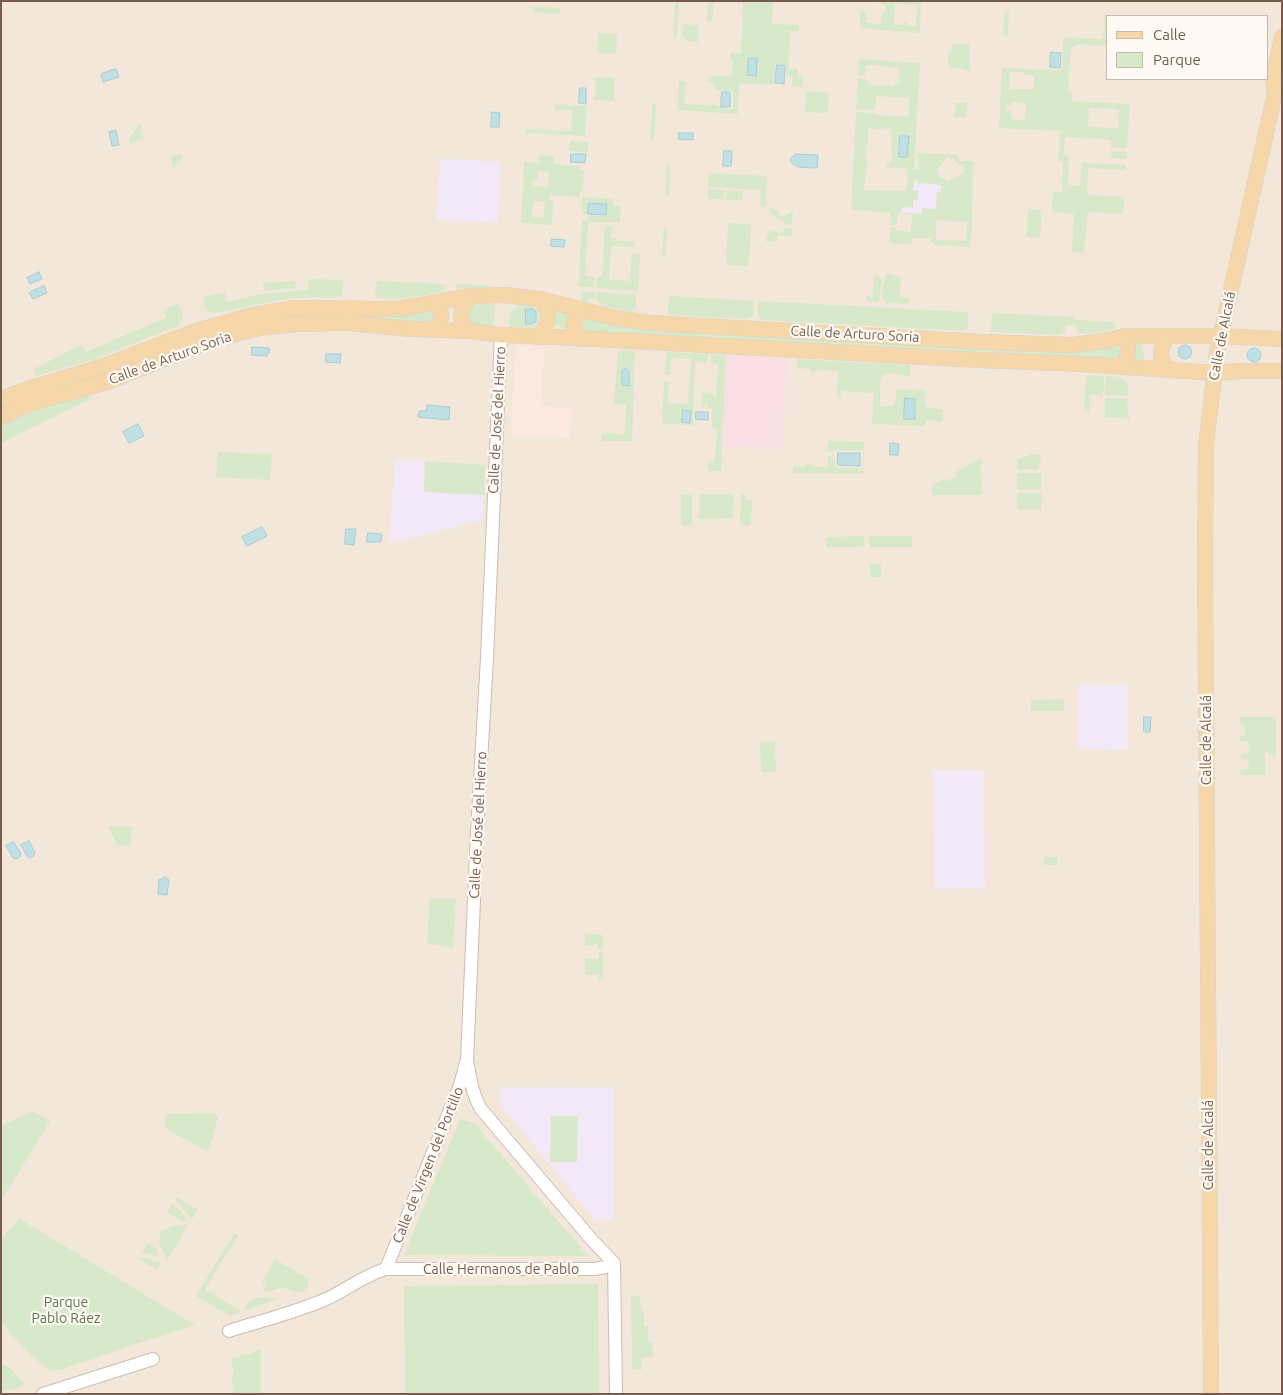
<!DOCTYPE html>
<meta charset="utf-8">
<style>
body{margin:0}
#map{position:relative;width:1283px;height:1395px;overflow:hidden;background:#fcf5eb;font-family:Ubuntu,sans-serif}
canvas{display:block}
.frame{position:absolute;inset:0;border:2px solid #765c4f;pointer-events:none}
.legend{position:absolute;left:1106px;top:15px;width:162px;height:65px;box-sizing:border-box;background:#fef9f2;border:1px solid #c8bab1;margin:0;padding:6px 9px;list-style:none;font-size:15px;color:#765c4f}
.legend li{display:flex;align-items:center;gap:10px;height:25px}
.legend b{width:25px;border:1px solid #c8bab1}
</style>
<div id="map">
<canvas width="1283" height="1395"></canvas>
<div class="frame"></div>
<ul class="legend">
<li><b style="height:6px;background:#f5d7a9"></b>Calle</li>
<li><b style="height:14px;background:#d7e9ca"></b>Parque</li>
</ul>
</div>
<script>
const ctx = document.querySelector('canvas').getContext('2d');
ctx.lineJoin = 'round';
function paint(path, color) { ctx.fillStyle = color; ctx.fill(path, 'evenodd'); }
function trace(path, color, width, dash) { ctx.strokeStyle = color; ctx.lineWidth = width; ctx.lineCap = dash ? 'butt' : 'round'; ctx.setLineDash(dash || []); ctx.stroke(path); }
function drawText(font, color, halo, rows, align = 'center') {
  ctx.font = font + ' Ubuntu,sans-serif'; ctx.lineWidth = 4.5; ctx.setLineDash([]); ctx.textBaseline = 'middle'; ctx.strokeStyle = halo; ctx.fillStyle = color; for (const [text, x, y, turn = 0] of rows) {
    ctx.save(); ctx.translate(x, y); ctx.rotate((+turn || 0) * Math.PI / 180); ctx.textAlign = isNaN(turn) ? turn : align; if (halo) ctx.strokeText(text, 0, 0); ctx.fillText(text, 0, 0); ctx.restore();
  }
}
paint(new Path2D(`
 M1 1H1282V1394H1ZM1107 16H1267V79H1107Z`), '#f3e7da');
paint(new Path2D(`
 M516 345 544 347 541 406 572 408 570 438 510 435Z`), '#fbe8e0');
paint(new Path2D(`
 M440 159 501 162 498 223 436 219Z
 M913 182 973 187 972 219 851 210 852 194 912 198Z
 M395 460 485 465 483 520 389 543Z
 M1078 685H1124L1128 689V750L1078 749Z
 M933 770H984L985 888 935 889Z
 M613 1087V1220H595L500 1105V1088Z`), '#f2e8f8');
paint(new Path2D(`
 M726 355 787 359 782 449 722 446Z`), '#f9dfe3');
paint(new Path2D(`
 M675 1H679L677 37H673Z
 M708 1H714L712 21H707Z
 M743 1H773L772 24 799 25V32L790 31 789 69H798V76H803V87L792 86 793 76 786 75V64H775L773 85 739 83 738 114 678 110 679 81H686L685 104 715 105 719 106V108L733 109V91L715 90 714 84 708 82V76H732L733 60 730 59V53H741Z
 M861 1H921L920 33 860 28V11H866V23L881 24 882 13 886 12V5H883L882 3ZM895 4 917 5 916 26 907 25V22H903V25H894Z
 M533 7 560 8V14L533 12Z
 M1004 11 1009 12 1008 36 1003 35Z
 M1105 15H1110V16H1107V46L1076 44 1075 47H1071L1068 92H1072V101L1130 104 1127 148 1111 147V140L1065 137 1064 155 1069 156 1068 185 1080 186 1082 163 1126 165V170L1088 168 1087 194 1089 195 1124 197 1123 214 1088 212 1084 253 1072 252 1074 214 1052 212 1053 191 1062 192 1063 162 1058 161 1060 131 999 128 1002 68 1062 70 1063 37 1103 39ZM1010 72H1023L1024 75H1034V89H1010ZM1011 102 1026 103 1025 120 1011 119V111L1007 110V105H1011ZM1089 108 1119 109 1118 128 1088 127Z
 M683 24 699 25 698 42 685 41V38L682 37Z
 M598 32 617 34 616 54 597 53Z
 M952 44H968L970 48V71L962 70V68H951L948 63V53L952 50Z
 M859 59 920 63 914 169H919V159H917L918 153 958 155 959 161H974L971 247 934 245V243H931V238H912L911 244 889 243 891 227H894L897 231 911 232 912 215 898 213 896 225H891L890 213 851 210 856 112 875 113 876 115 909 117V98L876 96 875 110 856 109 858 79 868 80 867 84 871 85 895 86V82H898L899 68 879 66V65H866L865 76 858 75ZM868 128 882 130V128L891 129 892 161H890V164H886V167L907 169V186L905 187V191L864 190 866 171H867L866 146H868ZM948 156 964 168 963 174C957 174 953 181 947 181L944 178 940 177V174L937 173 938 168ZM914 179H918V183L941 185V192H937L936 209 922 208V214L901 213 902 207 913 208V200H918V191H913ZM936 220 967 222 966 241 936 240Z
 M595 77 614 78V101L595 100Z
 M806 91 829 93 828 113 805 112Z
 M653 103H656L654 140H650Z
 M955 103H967L966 117H954Z
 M555 105 587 106 585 136 526 133V129L571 131 572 110H555Z
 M140 123 143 138 129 144 130 137Z
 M570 141 588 142V152L569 151Z
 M1111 151 1127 152V159L1110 158Z
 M183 154 181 160 173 168 171 157 172 156Z
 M539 155 554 156V164L579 166V169L584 170 583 191H580L579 197 549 195V200H553L552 225 521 223 524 162 539 163ZM538 171 549 172 548 187 533 186V181H538ZM533 201 545 202 543 218 532 217Z
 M667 164 670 165 669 197 665 196Z
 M709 173 767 176 766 206H760L761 190 708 187Z
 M708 189 724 190V199H708Z
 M727 190 743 191 742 200H726Z
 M583 197 613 199V206H621L620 222H588L585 276 594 277 593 287H578L582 221H588L589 215 607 216 608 202 607 203 589 202 588 200 587 214H582Z
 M769 207H773V210L779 211V215L785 216V214H790V211L793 212 792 225H785L783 221 772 215Z
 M1028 209 1042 210 1040 238 1026 237Z
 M728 223 751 224 749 266 726 265Z
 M605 225 612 226 611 238H617V241H634V247L611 246 609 282H610L611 279 630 281 632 253 640 254 638 291 597 288V277H602Z
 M664 228H667L666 257H662Z
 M785 228H792V236L778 235 777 241 766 242 767 236 772 230 779 233 783 231Z
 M887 273 901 277 900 297 909 298V304L886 303C879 295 884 281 887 273Z
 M874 274 879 276 882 280 879 302 866 301V296L873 297Z
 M309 279 343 280 342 295C335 300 321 297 312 297 279 299 248 306 216 313L206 311 203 300 204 297 223 292 225 293 226 301 228 302 261 294 306 290 308 288Z
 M295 281 296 288 264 291 263 283Z
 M378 281 445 284 444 291C429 294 387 304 375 296L376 285Z
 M456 284 490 285 489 289 456 291Z
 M581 292H595L594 299 589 298 587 302 581 301Z
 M597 292 636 295V308L633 311 630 312 599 305 600 301 596 300Z
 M671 296 754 301 753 315 748 319 669 315 668 313 669 298Z
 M760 301 966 312 968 315V328L966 330 964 331 762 320 759 319 757 314 758 302Z
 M479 303 495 305 494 326 473 324 468 318C468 310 470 305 479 303Z
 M176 304 180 306 183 315 182 320 179 321V325L177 326 92 360 36 376 34 369 81 345 86 352 165 318 166 316 163 310Z
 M524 305C533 306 537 306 541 314L539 323 532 328 509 327C508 314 510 308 524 305Z
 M429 309 436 313 430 323 284 321 100 378 38 393 1 408V404L185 340 295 314Z
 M557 310 562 311 569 317 568 329 556 325Z
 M992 313 1074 317 1075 320 1113 322 1116 326 1114 329 1112 331 1081 334 1078 332 1074 325H1066L1065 332 1060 335 991 332Z
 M587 318 1076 350 1118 347 1122 350 1118 358 1035 357 590 332 584 331 581 328 580 323 584 319Z
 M1143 343 1144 360H1133L1131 345Z
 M618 350 635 351 632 441H601V434H607V432L614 433 615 434 625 435 626 405 614 404Z
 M666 352 726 355 721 471H708V461H715L717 429 712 428V408H708V404H705V407H700L701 400 703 398H701L702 392 713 393V397H716L718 364 711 363V356L708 355 707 363 695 362 693 425 662 424 664 381H669L668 403 688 404 691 359 671 358 670 375H665Z
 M797 359 910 365V376L895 375V373H887V375H882L880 384V405L881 406H894V403H896V390L897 389 925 390 926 392 924 405H926V407L928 408 943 409V421L926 420 925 426 872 424 874 393 841 391V397H837L838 371 817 370V372L815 371 814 372 812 371 810 372V369L797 368Z
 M1086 375 1104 376V392H1101L1102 398 1100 400V395H1090L1089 412H1084Z
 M1106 376C1122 376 1129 378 1128 396L1105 395Z
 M91 394 92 398 1 443V424L51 404Z
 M1105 398 1128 399 1127 409 1130 419 1105 417Z
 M828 441 864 442 863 474 793 473V466L806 467V464L811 465 813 464V467H828V456H831V460H835V468H859V470H862L863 450H860V451L834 450 833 452H827Z
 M218 452 272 454 270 480 216 477Z
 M1030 454H1041V460L1039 461V469H1017V460L1025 456 1026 457 1030 455Z
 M979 459 981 460 982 495H932V485L945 478V482L957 476 956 472Z
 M425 461 485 465 484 495 424 492Z
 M1017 473H1041V489H1017Z
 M1017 493H1042L1041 510 1017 509Z
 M681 494 692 495V525H681Z
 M699 494H734L733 518 699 519Z
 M741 494 746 495 747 500H752L751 525H740Z
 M864 536 863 547H826V537Z
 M869 536H912V547H870Z
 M870 564H881V577H870Z
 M1064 699V711H1031V700Z
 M1240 717H1276V758L1265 751V775H1240L1241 770 1249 769 1248 760 1241 759V754H1249L1248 741H1240V736L1245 735 1244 724H1240Z
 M775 741 776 772H761L760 742Z
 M108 826 132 827 130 846 117 845Z
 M1044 857H1057V865H1044Z
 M430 898 456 899 453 948 427 943Z
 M585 933 603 935V949H598V944L585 946Z
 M599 952H603V979H599L598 974 585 975V958L598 959Z
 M33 1111 50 1121 1 1201V1126Z
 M215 1113 218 1118 208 1152 165 1128V1116L167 1114Z
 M551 1116H578L577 1162H550Z
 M460 1119 474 1123 588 1256 404 1255Z
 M176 1197 198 1210 192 1219 175 1199Z
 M173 1203 186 1218 185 1220 181 1221 167 1212Z
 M20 1219 195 1325 146 1341 142 1342 60 1370C57 1370 54 1371 51 1370 39 1367 11 1333 1 1323V1238Z
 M189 1224 167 1260C165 1255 162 1250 160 1245 155 1226 176 1225 189 1224Z
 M234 1234 238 1236 205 1289 241 1312 230 1316 196 1296Z
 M148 1243 156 1248 159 1256 142 1253Z
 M140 1257 160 1262 161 1263 157 1269H155L139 1259Z
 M275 1259 308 1279 309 1284C304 1296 293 1293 283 1287L271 1291 262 1292 266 1285 262 1282Z
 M598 1284 599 1394H405L404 1286Z
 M631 1295 640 1297 641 1311H644V1326H648L649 1342H653V1357L642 1358V1370L632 1369Z
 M258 1298H280L243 1311 249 1301Z
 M261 1349V1394H233L232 1376 234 1369 232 1367V1358L252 1353V1352Z
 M1 1362 5 1366H8L24 1383 23 1386 1 1392Z`), '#d7e9ca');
const water = new Path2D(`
 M1051 52 1061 53 1060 68 1050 67Z
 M749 58H757L756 76 748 75Z
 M777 65H785L784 84 775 83Z
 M116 69 119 77 103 82 101 74Z
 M580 88H586V104L579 103Z
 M722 92H730V107H721Z
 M492 112 500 113 499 127H491Z
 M116 131 119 145 112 146 109 132Z
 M679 133H693V140L679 139Z
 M900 136H909L907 157H899Z
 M724 151H732L731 166H723Z
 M571 154H586L585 163 571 162Z
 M795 154 818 155 817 168C807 167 794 170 790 160L792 157 795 156Z
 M589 203 607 204 606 215 588 214Z
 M552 239 565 240 564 247 551 246Z
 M39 272 42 279 30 284 27 278Z
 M44 286 47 293 33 299 29 293Z
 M526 309H532L536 312V321L531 324H526Z
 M1178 352a7 7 0 1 1 14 0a7 7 0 1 1-14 0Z
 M252 347 269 348V353H267V356L252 355Z
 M1247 355a7 7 0 1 1 14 0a7 7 0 1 1-14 0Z
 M326 354H341L340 363 326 362Z
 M626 368 629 371V386L622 385V371Z
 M905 398 915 399V419H904Z
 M427 405 450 407 449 420 418 417 419 411H426Z
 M683 410 691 411 690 423 682 422Z
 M696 412H708V420L696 419Z
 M138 424 144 436 129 443 123 432Z
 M890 443 899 444 898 455H890Z
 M838 453H860V466L838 465Z
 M262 527 267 536 247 546 242 537Z
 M346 529H356L354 545 345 544Z
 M368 533 382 534 381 542H367Z
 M1144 717H1151L1150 732H1144Z
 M29 841 35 853 34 856 30 858 27 856 21 845Z
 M14 842 21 854 20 857 16 859 13 858 6 846Z
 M165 877 169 880 167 895 158 894 159 879H162Z`);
paint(water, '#c0e0e5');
trace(water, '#a7cfd6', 1);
const tertiary = new Path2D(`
 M501 335 487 658 477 832 467 1060C470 1076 472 1094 481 1109L591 1239 614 1263
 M614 1263 616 1394
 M386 1269 460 1085 466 1062
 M229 1331C261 1321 293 1313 324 1300 345 1291 364 1275 386 1269H594L606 1267 614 1263
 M43 1394 153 1359`);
const primary = new Path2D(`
 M433 303C445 310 443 321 433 330
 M469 331C457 319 460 308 471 296
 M537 337C551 325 552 312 540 299
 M581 339C569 330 572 316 585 310
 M1120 367C1129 358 1130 348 1125 336
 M1168 369C1158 358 1159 346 1170 336
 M1 399 31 388 101 367 196 331 253 315 295 308 398 309 471 296 505 295 540 299 615 318 652 323 982 342 1073 345 1110 340 1125 336H1220L1282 339
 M1 417 25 405 107 382 215 339 260 328 296 324 348 323 411 329 469 331 501 335 557 337 979 360 1081 364 1214 373 1241 371H1282
 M1211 1394 1205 561 1206 445 1217 352 1275 93 1273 79 1282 37`);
trace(tertiary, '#cdbdb1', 14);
trace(primary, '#d9d1ce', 16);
trace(tertiary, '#fff', 12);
trace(primary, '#f5d7a9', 15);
drawText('14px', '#765c4f', '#fef9f2', [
 ["Calle de Arturo Soria",855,334,3],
 ["Calle de Alcalá",1222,336,-79],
 ["Calle de Arturo Soria",170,358,-20],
 ["Calle de José del Hierro",497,420,-87],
 ["Calle de Alcalá",1206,740,-90],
 ["Calle de José del Hierro",478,825,-87],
 ["Calle de Alcalá",1208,1145,-90],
 ["Calle de Virgen del Portillo",428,1165,-68],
 ["Calle Hermanos de Pablo",501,1269]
]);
drawText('14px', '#577a48', '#fef9f2', [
 ["Parque",66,1302],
 ["Pablo Ráez",66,1318]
]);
</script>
